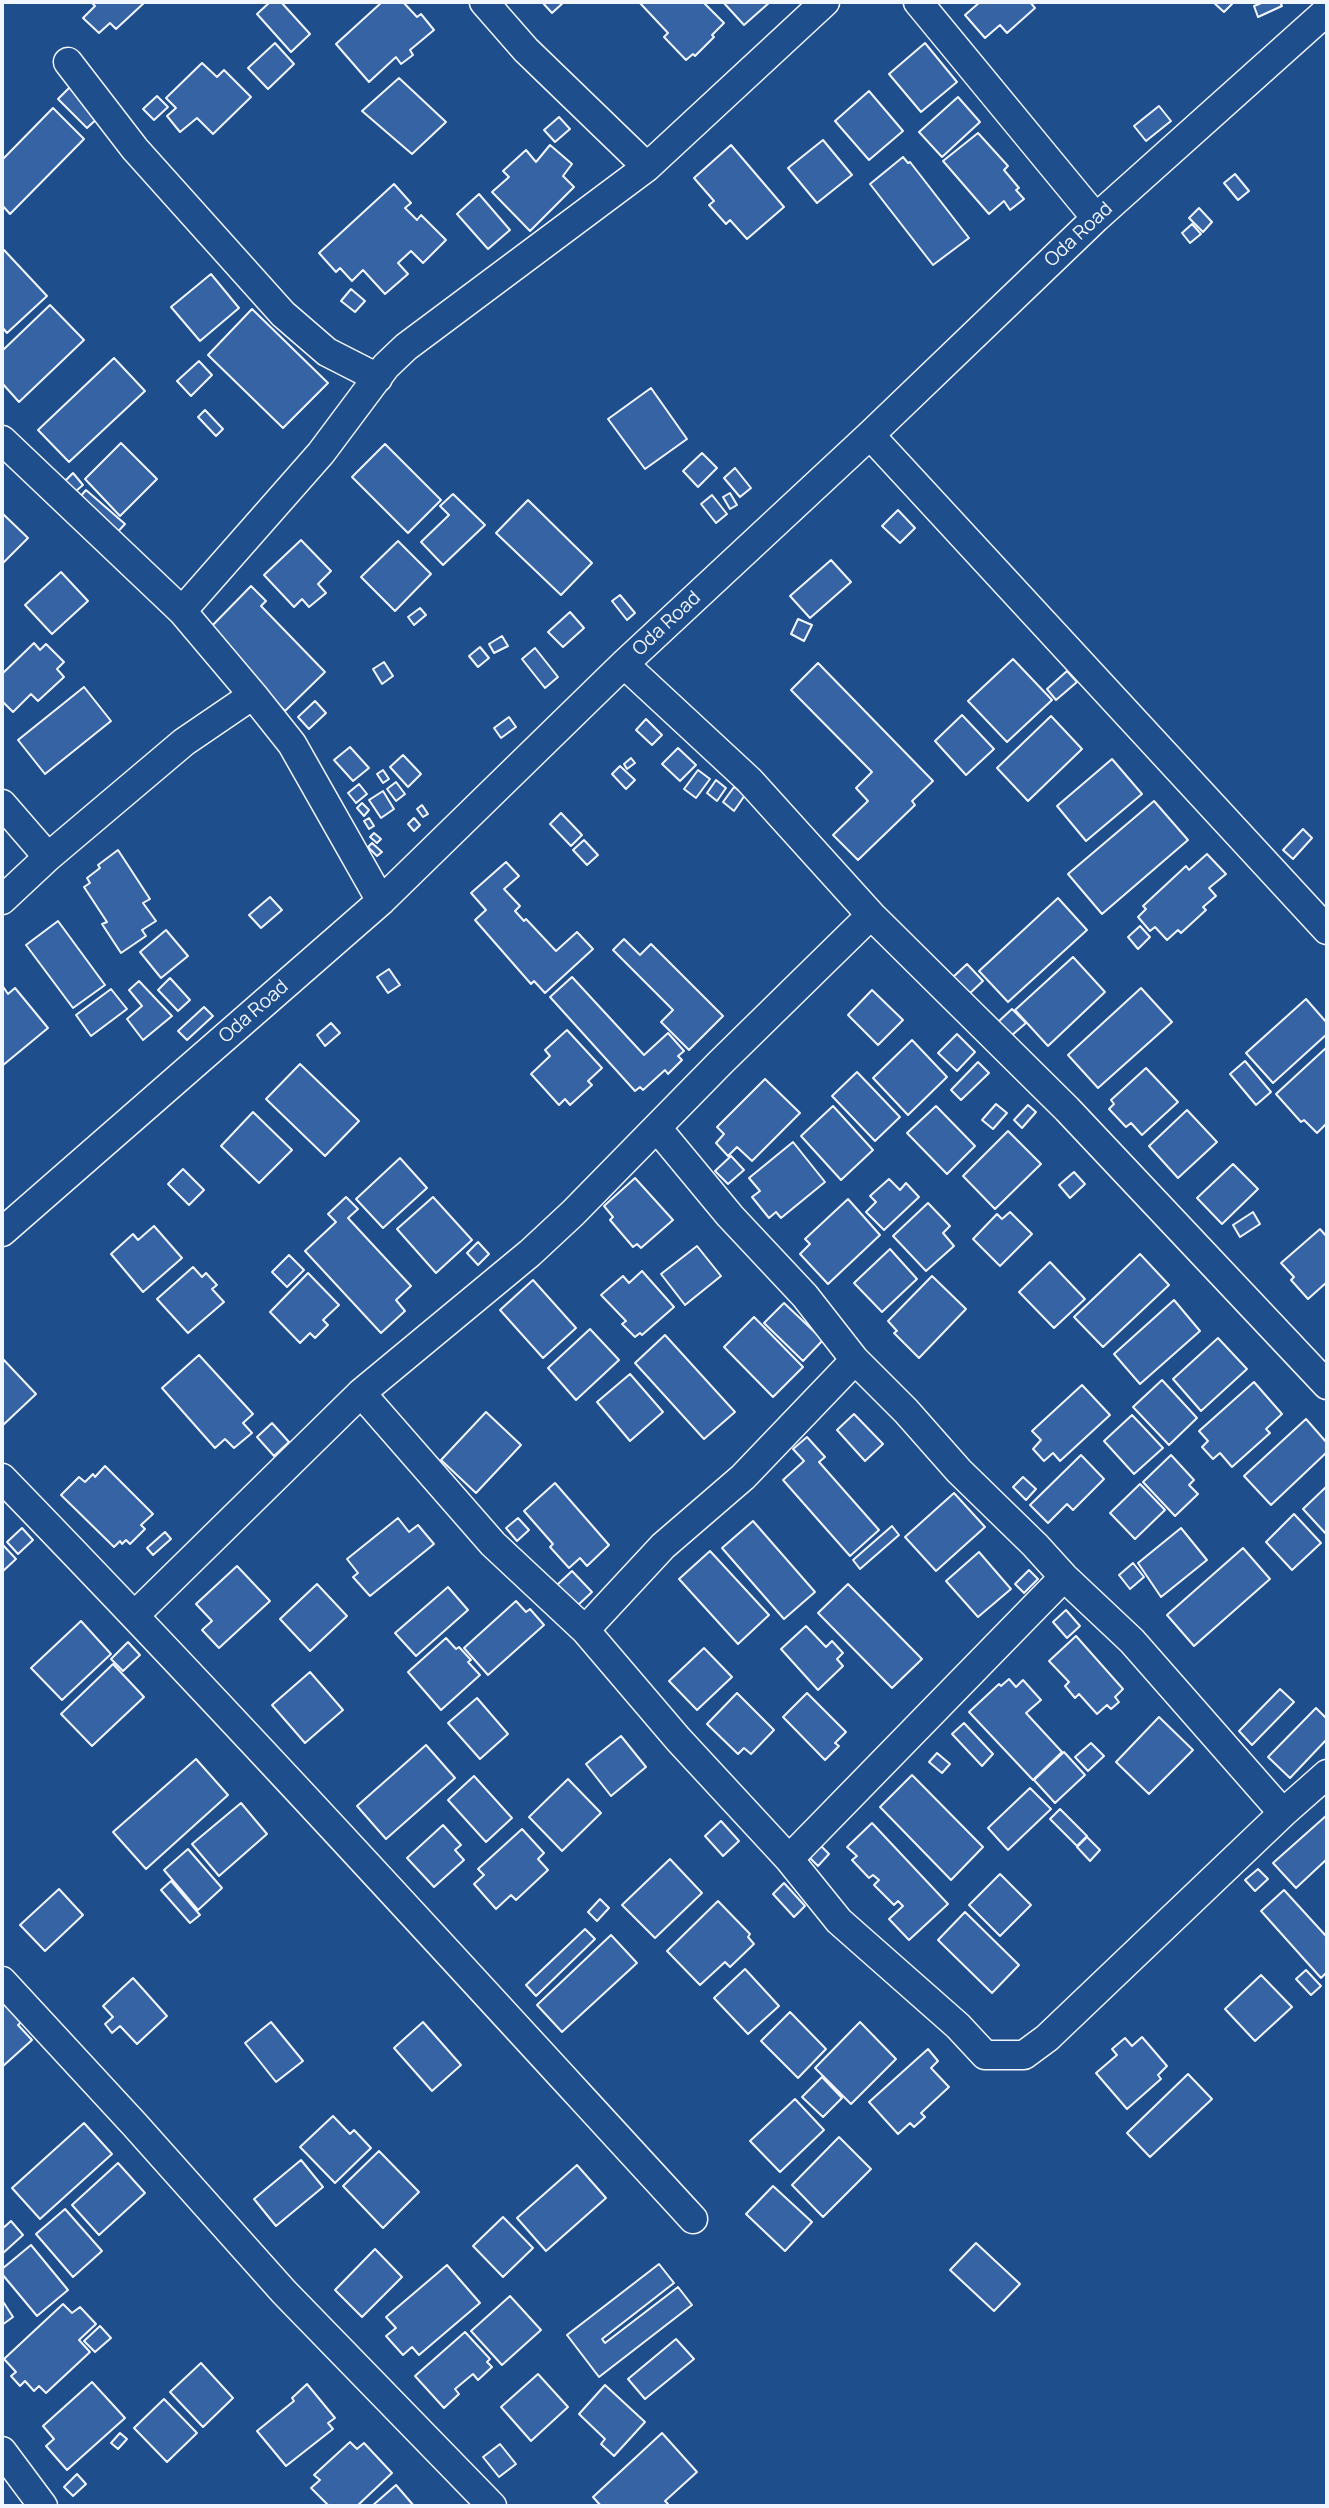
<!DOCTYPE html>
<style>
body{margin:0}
#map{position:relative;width:1329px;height:2508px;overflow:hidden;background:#1f4e8c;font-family:Manrope,sans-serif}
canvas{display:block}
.frame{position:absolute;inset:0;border:4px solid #f2f6ff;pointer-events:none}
</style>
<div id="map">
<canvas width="1329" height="2508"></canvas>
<div class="frame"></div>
</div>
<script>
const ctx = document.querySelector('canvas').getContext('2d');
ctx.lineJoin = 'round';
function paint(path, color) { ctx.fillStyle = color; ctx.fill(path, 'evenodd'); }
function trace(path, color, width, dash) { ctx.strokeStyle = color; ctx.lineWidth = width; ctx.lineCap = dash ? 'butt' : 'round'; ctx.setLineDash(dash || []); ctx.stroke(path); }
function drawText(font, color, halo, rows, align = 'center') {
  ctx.font = font + ' Manrope,sans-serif'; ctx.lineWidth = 5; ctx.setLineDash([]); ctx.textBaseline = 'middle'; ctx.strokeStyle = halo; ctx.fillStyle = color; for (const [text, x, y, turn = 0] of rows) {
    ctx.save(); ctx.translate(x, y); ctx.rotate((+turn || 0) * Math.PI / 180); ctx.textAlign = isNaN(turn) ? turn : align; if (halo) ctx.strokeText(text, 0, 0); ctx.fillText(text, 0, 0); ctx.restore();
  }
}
const building = new Path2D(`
 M91 2H145L116 29 110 23 99 33 83 18 95 6Z
 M270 2H281L310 34 291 52 257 14Z
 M382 2H403L417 17 421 14 434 30 410 50 413 55 401 64 396 57 369 82 336 44Z
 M542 2H564L552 13Z
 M639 2H703L724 23 712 35 714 37 695 56 693 54 686 60 664 37 668 33Z
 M723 2H770L744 25Z
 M980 2H1030L1035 8 1007 33 1000 25 985 38 965 15Z
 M1213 2H1234L1224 12Z
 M1264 2H1280L1282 6 1258 17 1254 6Z
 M275 43 294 64 268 89 248 68Z
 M925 43 957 82 921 112 889 74Z
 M202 63 217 77 224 70 251 97 213 134 197 118 180 132 167 116 176 108 166 98Z
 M399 78 446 122 412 154 362 111Z
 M70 87 100 116 87 128 58 99Z
 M869 91 903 131 869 160 835 121Z
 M157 96 168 107 154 120 143 109Z
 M958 97 980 122 942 157 919 132Z
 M1159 106 1171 121 1146 141 1134 126Z
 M53 108 84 139 10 214 2 205V160Z
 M559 117 570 129 555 142 544 130Z
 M978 133 1008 166 1004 170 1019 188 1016 190 1024 199 1010 210 1004 201 989 214 943 161Z
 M823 140 852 175 817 203 788 168Z
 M550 145 572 164 563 176 574 187 530 231 492 192 509 177 503 171 526 150 536 162Z
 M731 145 784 207 747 239 730 220 726 224 709 205 714 201 694 178Z
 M903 157 908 163 910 162 969 238 933 265 870 184Z
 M1235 174 1249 191 1238 200 1224 183Z
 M394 184 411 203 405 208 417 220 421 215 446 240 423 263 411 251 398 263 408 274 385 294 363 270 352 281 340 268 336 272 319 253Z
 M479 194 510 230 488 249 457 214Z
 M1199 208 1212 222 1203 232 1189 218Z
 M1192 224 1201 234 1190 243 1182 233Z
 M4 250 47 296 7 333 2 327V252Z
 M211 274 239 308 200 341 171 307Z
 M351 289 365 301 355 312 341 301Z
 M50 305 84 340 19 402 2 383V351Z
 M252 309 328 383 283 428 208 355Z
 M114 358 145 391 69 462 38 430Z
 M199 361 212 375 191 396 177 381Z
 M651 388 687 439 645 469 608 419Z
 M205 410 223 429 216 436 198 417Z
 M121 443 157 479 120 516 85 479Z
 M385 444 441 500 408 533 352 477Z
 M702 453 717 468 698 487 683 471Z
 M735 468 751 488 740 497 724 478Z
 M73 473 83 485 69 497 60 486Z
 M86 490 125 524 112 538 73 505Z
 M730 493 737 505 730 509 723 497Z
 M453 494 485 525 443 565 421 542 449 515 440 506Z
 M712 495 727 514 716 523 701 504Z
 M528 500 592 563 561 595 496 533Z
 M898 510 915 528 900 543 882 526Z
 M2 513 28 538 2 564Z
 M301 540 331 571 318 584 326 593 309 607 302 599 294 607 264 575Z
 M398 541 431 574 395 611 361 577Z
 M831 560 851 582 810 618 790 596Z
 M61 572 88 601 52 634 25 605Z
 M251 586 266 601 261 606 325 672 285 711 207 631Z
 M620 595 635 613 627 620 612 601Z
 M420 608 426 615 414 625 408 617Z
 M570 612 584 628 563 647 548 632Z
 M798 619 812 625 804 641 791 634Z
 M502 636 508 646 494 653 489 644Z
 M34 643 40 650 46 644 64 662 57 669 64 677 38 701 31 694 13 712 2 701V674Z
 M480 647 489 658 478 667 469 656Z
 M535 648 558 677 545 688 522 659Z
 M1013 659 1052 700 1007 742 968 701Z
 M384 662 393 676 382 684 373 669Z
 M818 663 933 781 912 801 915 805 858 860 833 835 868 801 856 788 872 772 791 690Z
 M1067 671 1077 682 1056 700 1047 689Z
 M84 687 111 721 45 774 18 740Z
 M315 701 326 713 309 729 298 717Z
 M962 715 994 749 966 775 935 741Z
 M1051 716 1082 749 1028 801 997 768Z
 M509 717 516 727 501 738 494 728Z
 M646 719 662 735 652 745 636 730Z
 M350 747 369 768 353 781 334 760Z
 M678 748 696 765 680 781 662 764Z
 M403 755 421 774 408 787 390 767Z
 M631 758 635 763 627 769 624 764Z
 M1112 759 1142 794 1086 841 1057 806Z
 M620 766 635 780 626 789 612 774Z
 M383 770 389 779 383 783 377 774Z
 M698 770 710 779 696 798 684 789Z
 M716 780 726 788 717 801 707 793Z
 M396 782 405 794 396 801 387 789Z
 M359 784 367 794 356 803 348 793Z
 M734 787 745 795 734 811 723 802Z
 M383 791 394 809 381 818 369 800Z
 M1154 801 1188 840 1102 914 1068 874Z
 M362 803 369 810 364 816 357 808Z
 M422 805 428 814 423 817 417 809Z
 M561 813 582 835 571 846 550 824Z
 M369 818 374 826 369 829 364 821Z
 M414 818 420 825 414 831 408 824Z
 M1303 829 1312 838 1293 859 1283 850Z
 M374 833 381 839 377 843 370 837Z
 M584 840 598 855 587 865 573 850Z
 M372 843 382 852 377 856 368 847Z
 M118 850 150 899 143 903 156 921 142 930 146 936 121 953 102 924 107 922 84 887 90 883 87 878 100 868 98 865Z
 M1207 854 1226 874 1209 888 1216 896 1203 907 1206 910 1181 933 1178 930 1167 940 1155 927 1150 931 1138 917 1146 909 1143 906 1186 866 1189 870Z
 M506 862 519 876 504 889 520 906 515 911 524 921 526 919 556 951 577 932 593 949 545 993 534 981 531 984 475 920 486 910 471 893Z
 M270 897 282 910 261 928 249 915Z
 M1058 898 1087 930 1008 1002 979 971Z
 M58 921 105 985 73 1008 26 945Z
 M1140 926 1150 937 1138 949 1128 937Z
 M166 930 188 956 161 978 140 952Z
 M624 939 640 955 651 944 723 1016 689 1050 661 1022 673 1010 613 950Z
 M1073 957 1105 992 1048 1046 1015 1010Z
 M967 964 983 981 968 995 952 978Z
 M389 969 400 985 388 993 377 977Z
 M572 977 644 1055 668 1033 684 1051 678 1056 682 1060 668 1074 665 1070 643 1090 640 1087 635 1091 550 997Z
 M170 978 190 1000 178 1011 158 990Z
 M139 981 172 1016 143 1040 127 1019 142 1006 129 990Z
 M2 985 8 994 15 988 48 1028 2 1066Z
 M1141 988 1172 1022 1098 1088 1068 1055Z
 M111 989 127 1009 91 1036 76 1015Z
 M872 990 903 1020 878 1045 848 1015Z
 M1306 999 1327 1023V1034L1273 1083 1246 1053Z
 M204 1007 213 1016 187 1040 178 1031Z
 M1012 1009 1026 1023 1011 1036 998 1022Z
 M331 1023 340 1033 325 1046 317 1035Z
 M567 1030 602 1068 588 1081 592 1085 570 1105 565 1099 559 1105 531 1074 550 1056 545 1050Z
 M957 1034 975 1052 957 1071 938 1053Z
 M912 1040 947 1077 908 1115 873 1078Z
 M1327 1047V1123L1317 1133 1304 1120 1301 1122 1276 1094Z
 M1245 1061 1271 1092 1256 1105 1230 1074Z
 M978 1062 989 1073 961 1100 951 1090Z
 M300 1064 359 1121 325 1156 266 1099Z
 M1146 1068 1178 1102 1142 1135 1131 1123 1126 1127 1109 1109 1114 1104 1111 1100Z
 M857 1072 900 1117 875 1141 832 1096Z
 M765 1079 800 1113 752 1161 737 1147 728 1156 716 1143 724 1134 717 1127Z
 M996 1104 1007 1113 993 1129 982 1120Z
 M1028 1105 1036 1112 1022 1128 1014 1120Z
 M833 1106 873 1150 841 1180 801 1136Z
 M936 1106 975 1146 947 1174 907 1133Z
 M1187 1110 1217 1142 1178 1178 1149 1146Z
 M253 1112 292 1150 259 1183 221 1146Z
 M1008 1131 1041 1164 995 1209 963 1176Z
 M793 1142 825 1182 781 1218 776 1212 769 1218 752 1197 760 1191 749 1178Z
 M731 1156 744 1170 728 1184 715 1171Z
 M400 1158 427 1188 383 1228 356 1199Z
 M1233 1164 1258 1189 1222 1224 1197 1198Z
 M183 1169 204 1190 189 1205 168 1184Z
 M1074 1172 1085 1184 1070 1198 1059 1185Z
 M635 1178 673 1220 641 1248 637 1244 633 1247 610 1220 613 1217 604 1206Z
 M889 1179 900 1190 906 1183 919 1197 884 1230 866 1212 876 1202 870 1196Z
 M346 1197 358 1209 348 1218 411 1286 396 1300 405 1311 381 1333 305 1251 336 1222 328 1214Z
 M433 1197 472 1240 436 1273 397 1229Z
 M848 1199 880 1235 828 1284 800 1254 810 1244 805 1239Z
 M928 1203 950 1226 943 1233 954 1246 926 1271 893 1236Z
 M1010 1212 1032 1234 1000 1266 973 1239 997 1214 1002 1219Z
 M1253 1212 1260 1224 1240 1237 1233 1225Z
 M154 1226 182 1258 143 1292 111 1254 133 1234 138 1240Z
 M1320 1229 1327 1237V1282L1308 1299 1291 1280 1294 1277 1281 1263Z
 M478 1242 489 1254 478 1265 467 1253Z
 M697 1246 721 1276 685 1305 661 1274Z
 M890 1249 917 1279 882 1312 854 1283Z
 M1140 1254 1169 1285 1103 1347 1074 1317Z
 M289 1255 304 1270 287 1287 272 1272Z
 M1050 1262 1085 1299 1054 1328 1019 1292Z
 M193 1267 202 1277 206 1273 217 1285 212 1289 224 1302 188 1333 157 1299Z
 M642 1271 674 1307 642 1335 640 1333 635 1337 622 1324 626 1321 601 1295 623 1276 629 1283Z
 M308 1273 339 1305 323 1320 328 1325 315 1338 310 1333 300 1343 270 1312Z
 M932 1276 966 1309 919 1358 894 1333 897 1331 888 1321Z
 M533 1280 576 1328 543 1358 500 1310Z
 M1174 1300 1200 1331 1140 1384 1114 1354Z
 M784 1303 823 1340 803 1361 764 1323Z
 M754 1317 803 1367 773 1397 724 1347Z
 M590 1329 619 1360 576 1400 548 1368Z
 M665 1335 735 1412 704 1439 635 1363Z
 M1218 1338 1247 1369 1201 1411 1173 1379Z
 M199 1355 253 1414 243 1423 252 1433 234 1448 225 1439 215 1448 162 1388Z
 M2 1358 36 1394 2 1426Z
 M630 1374 663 1412 630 1441 597 1402Z
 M1162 1380 1197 1418 1169 1445 1133 1407Z
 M1254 1382 1282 1414 1266 1429 1270 1433 1232 1467 1220 1453 1213 1459 1202 1447 1208 1441 1199 1431Z
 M1082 1385 1110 1415 1060 1461 1053 1453 1044 1461 1033 1449 1041 1440 1032 1431Z
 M486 1412 521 1445 476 1493 441 1460Z
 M854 1414 883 1444 865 1461 837 1430Z
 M1132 1415 1163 1448 1134 1474 1104 1441Z
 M1306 1419 1327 1443V1452L1271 1505 1244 1476Z
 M272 1423 289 1442 274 1456 257 1437Z
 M807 1437 825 1457 819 1462 879 1530 850 1556 783 1480 804 1461 793 1449Z
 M1081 1455 1104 1479 1073 1510 1067 1504 1048 1523 1030 1505Z
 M1171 1455 1194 1480 1189 1485 1198 1494 1175 1516 1143 1482Z
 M105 1466 153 1514 141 1525 145 1529 130 1544 126 1540 122 1544 120 1541 114 1547 61 1495 79 1477 85 1482 93 1474 95 1477Z
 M1023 1477 1036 1489 1026 1500 1013 1487Z
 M555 1483 609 1545 587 1566 580 1558 569 1568 550 1547 553 1544 524 1511Z
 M1140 1484 1165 1510 1135 1539 1110 1513Z
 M1327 1486V1535L1303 1509Z
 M954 1493 985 1527 936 1571 905 1537Z
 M1294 1514 1321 1543 1292 1570 1266 1542Z
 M398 1518 409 1532 418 1525 434 1544 370 1596 353 1577 358 1573 347 1559Z
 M518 1518 529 1530 517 1541 506 1528Z
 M753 1521 815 1592 784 1619 722 1548Z
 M892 1526 899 1535 860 1569 853 1560Z
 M22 1528 33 1540 18 1554 7 1542Z
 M1181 1528 1207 1560 1161 1597 1138 1563Z
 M165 1532 171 1539 153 1555 147 1548Z
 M2 1544 16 1559 2 1572Z
 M1243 1548 1270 1579 1194 1646 1167 1615Z
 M710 1551 769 1615 738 1644 679 1579Z
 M979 1552 1011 1589 978 1617 946 1581Z
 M1133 1563 1144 1577 1130 1589 1119 1575Z
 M237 1566 270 1601 219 1648 202 1630 212 1621 196 1604Z
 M1029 1570 1038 1579 1024 1593 1015 1584Z
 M572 1571 592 1592 577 1606 557 1585Z
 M317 1584 347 1616 310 1651 280 1619Z
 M848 1584 922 1659 892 1688 818 1613Z
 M448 1587 468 1610 416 1656 395 1633Z
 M516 1601 526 1612 530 1609 544 1625 488 1675 464 1648Z
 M1066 1610 1080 1626 1067 1638 1053 1622Z
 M81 1621 111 1654 62 1700 31 1668Z
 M806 1626 826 1647 832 1641 843 1653 837 1659 843 1666 818 1690 781 1649Z
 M1076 1636 1123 1689 1115 1697 1119 1702 1111 1709 1107 1705 1097 1714 1079 1694 1075 1698 1065 1686 1069 1682 1049 1661Z
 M446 1638 456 1649 459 1647 471 1660 468 1662 480 1675 441 1710 408 1672Z
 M128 1642 140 1655 123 1671 111 1659Z
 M704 1648 732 1677 697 1710 669 1681Z
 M113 1664 144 1697 92 1746 61 1714Z
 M310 1672 343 1710 305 1743 272 1705Z
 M1009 1679 1016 1687 1023 1680 1041 1700 1026 1713 1062 1752 1033 1780 969 1712 999 1684 1001 1686Z
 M1280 1689 1294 1702 1252 1745 1239 1731Z
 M737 1693 774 1730 751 1754 744 1748 738 1754 707 1724Z
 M807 1693 846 1732 835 1743 839 1746 825 1760 783 1717Z
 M477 1698 508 1734 480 1759 448 1723Z
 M1316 1708 1327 1719V1739L1290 1778 1268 1757Z
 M1159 1717 1193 1750 1149 1794 1116 1762Z
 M964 1723 993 1754 982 1766 952 1734Z
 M621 1736 646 1767 611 1796 586 1764Z
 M1091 1743 1104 1756 1088 1771 1075 1757Z
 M426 1745 455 1778 386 1839 357 1806Z
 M1064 1752 1085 1775 1055 1803 1034 1780Z
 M937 1753 950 1764 942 1773 929 1762Z
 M196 1759 228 1795 146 1869 113 1832Z
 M912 1775 983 1847 951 1880 880 1807Z
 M474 1776 512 1818 486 1842 448 1800Z
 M568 1779 601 1813 562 1851 529 1817Z
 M1030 1788 1051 1809 1008 1850 988 1828Z
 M241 1803 267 1834 219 1876 192 1844Z
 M1060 1809 1087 1836 1077 1846 1050 1819Z
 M1327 1815V1859L1296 1888 1273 1863Z
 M721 1821 739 1841 723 1856 705 1836Z
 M872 1823 948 1904 909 1940 889 1919 903 1906 898 1901 894 1905 874 1885 879 1880 873 1875 869 1878 852 1860 857 1856 847 1847Z
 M443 1825 461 1845 455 1850 464 1860 434 1887 407 1858Z
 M522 1829 544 1853 538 1859 548 1870 516 1900 511 1895 496 1909 474 1884 484 1875 478 1869Z
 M1087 1837 1100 1850 1090 1861 1077 1847Z
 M819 1844 829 1854 818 1866 808 1856Z
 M188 1849 222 1888 198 1910 164 1870Z
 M670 1859 702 1893 655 1938 622 1905Z
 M1258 1869 1268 1879 1255 1891 1245 1880Z
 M1000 1874 1031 1905 1000 1936 969 1905Z
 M171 1881 200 1915 190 1923 161 1890Z
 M784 1883 805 1906 794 1917 773 1894Z
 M59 1889 83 1915 45 1951 20 1925Z
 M1284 1890 1326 1936 1327 1935V1972L1321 1978 1261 1911Z
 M600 1899 609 1908 597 1921 588 1912Z
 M718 1901 750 1934 748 1937 754 1944 730 1967 725 1962 700 1985 667 1951Z
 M965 1912 1019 1965 992 1993 938 1940Z
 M585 1929 595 1939 536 1996 526 1985Z
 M611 1935 637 1963 562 2032 537 2005Z
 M745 1969 779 2006 748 2034 714 1998Z
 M1306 1970 1321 1986 1311 1995 1296 1979Z
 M1261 1975 1292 2007 1255 2041 1225 2009Z
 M133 1978 167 2016 137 2044 120 2026 112 2033 105 2024 113 2017 103 2006Z
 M2 1999 25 2019 18 2025 32 2040 2 2067Z
 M790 2012 826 2049 798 2078 761 2041Z
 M271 2022 303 2061 276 2082 245 2043Z
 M423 2022 461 2065 432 2091 394 2048Z
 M860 2022 896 2059 851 2104 815 2068Z
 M1142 2037 1167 2066 1158 2075 1161 2079 1127 2109 1096 2073 1117 2055 1112 2049 1125 2038 1132 2046Z
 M928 2049 938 2061 931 2068 949 2087 921 2113 925 2117 914 2127 910 2123 898 2134 869 2102Z
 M1188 2074 1212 2099 1150 2157 1127 2133Z
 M822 2077 842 2098 823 2117 802 2097Z
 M795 2099 824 2130 780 2172 750 2141Z
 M333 2116 350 2134 354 2130 371 2148 335 2183 300 2147Z
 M84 2123 112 2154 40 2219 12 2188Z
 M839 2137 871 2169 823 2217 792 2185Z
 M379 2151 419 2192 383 2228 343 2186Z
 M301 2160 323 2187 276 2226 254 2199Z
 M118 2163 145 2193 99 2235 72 2205Z
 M577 2165 606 2198 546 2251 517 2218Z
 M773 2186 812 2222 785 2251 746 2214Z
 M65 2209 102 2251 73 2277 36 2234Z
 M503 2217 533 2248 503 2277 473 2246Z
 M11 2221 23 2235 2 2254V2229Z
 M976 2243 1020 2284 994 2311 950 2270Z
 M31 2245 68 2290 37 2316 2 2274V2269Z
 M375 2249 402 2277 362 2317 335 2290Z
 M659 2264 674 2283 602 2339 605 2343 678 2287 692 2305 599 2377 567 2335Z
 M447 2265 480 2303 419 2355 412 2347 403 2355 386 2336 396 2328 386 2317Z
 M510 2296 541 2330 502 2365 471 2331Z
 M2 2300 13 2317 2 2325Z
 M63 2304 72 2313 80 2307 96 2324 79 2340 90 2352 46 2393 39 2386 34 2391 25 2381 20 2386 11 2376 16 2372 4 2359Z
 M100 2326 111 2338 95 2352 84 2341Z
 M465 2332 490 2359 487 2362 492 2367 478 2380 473 2374 455 2389 459 2394 444 2408 415 2376Z
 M676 2339 694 2359 645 2399 628 2379Z
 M201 2363 233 2398 203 2427 170 2392Z
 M538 2374 568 2407 531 2441 501 2407Z
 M92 2382 125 2418 67 2470 46 2446 54 2439 43 2426Z
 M307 2384 335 2418 328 2423 333 2429 286 2466 257 2431 294 2401 292 2398Z
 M605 2385 645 2422 614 2456 601 2444 605 2439 579 2414Z
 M164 2399 197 2433 167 2462 134 2428Z
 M120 2433 127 2439 118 2449 111 2443Z
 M662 2433 697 2472 665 2501 668 2504 666 2506H601L593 2497Z
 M350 2442 357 2449 364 2443 392 2473 357 2506H329L311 2488 320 2480 314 2475Z
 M500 2444 516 2464 499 2477 483 2457Z
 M77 2474 86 2484 73 2496 64 2487Z
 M396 2485 414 2506H372Z`);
paint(building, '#3563a3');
trace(building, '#f2f6ff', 2);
const minor = new Path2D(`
 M484 2 526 50 647 167
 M918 2 1096 218
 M68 62 135 149 283 314 327 352 378 378
 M870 435 1327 930
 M2 440 182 611 253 695 292 744 381 901
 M182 611 321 453 386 366 406 347 647 167 825 2
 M624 664 749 780 871 915 1067 1109 1327 1385
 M2 804 48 857
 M2 900 48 857 184 742 253 695
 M657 1128 730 1216 805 1296 855 1360 906 1411 959 1471 1035 1545 1064 1577 1132 1641 1283 1813
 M2 1232 381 901 624 664 870 435 1096 218 1327 11
 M361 1393 493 1544 585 1630 678 1739 789 1859 839 1921 958 2026 985 2055H1024L1047 2038 1283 1813 1327 1774
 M2 1478C237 1720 464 1970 693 2219
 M135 1615 361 1393 530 1253 573 1213 720 1063 871 915
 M585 1630 663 1546 743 1477 855 1360
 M789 1859 1064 1577
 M2 1981 135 2125 284 2292 492 2506
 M2 2451 43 2506`);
trace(minor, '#f2f6ff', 31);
trace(minor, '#1f4e8c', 28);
drawText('19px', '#f2f6ff', '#1f4e8c', [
 ["Oda Road",1079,235,-43],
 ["Oda Road",667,624,-43],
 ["Oda Road",254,1012,-41]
]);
</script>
